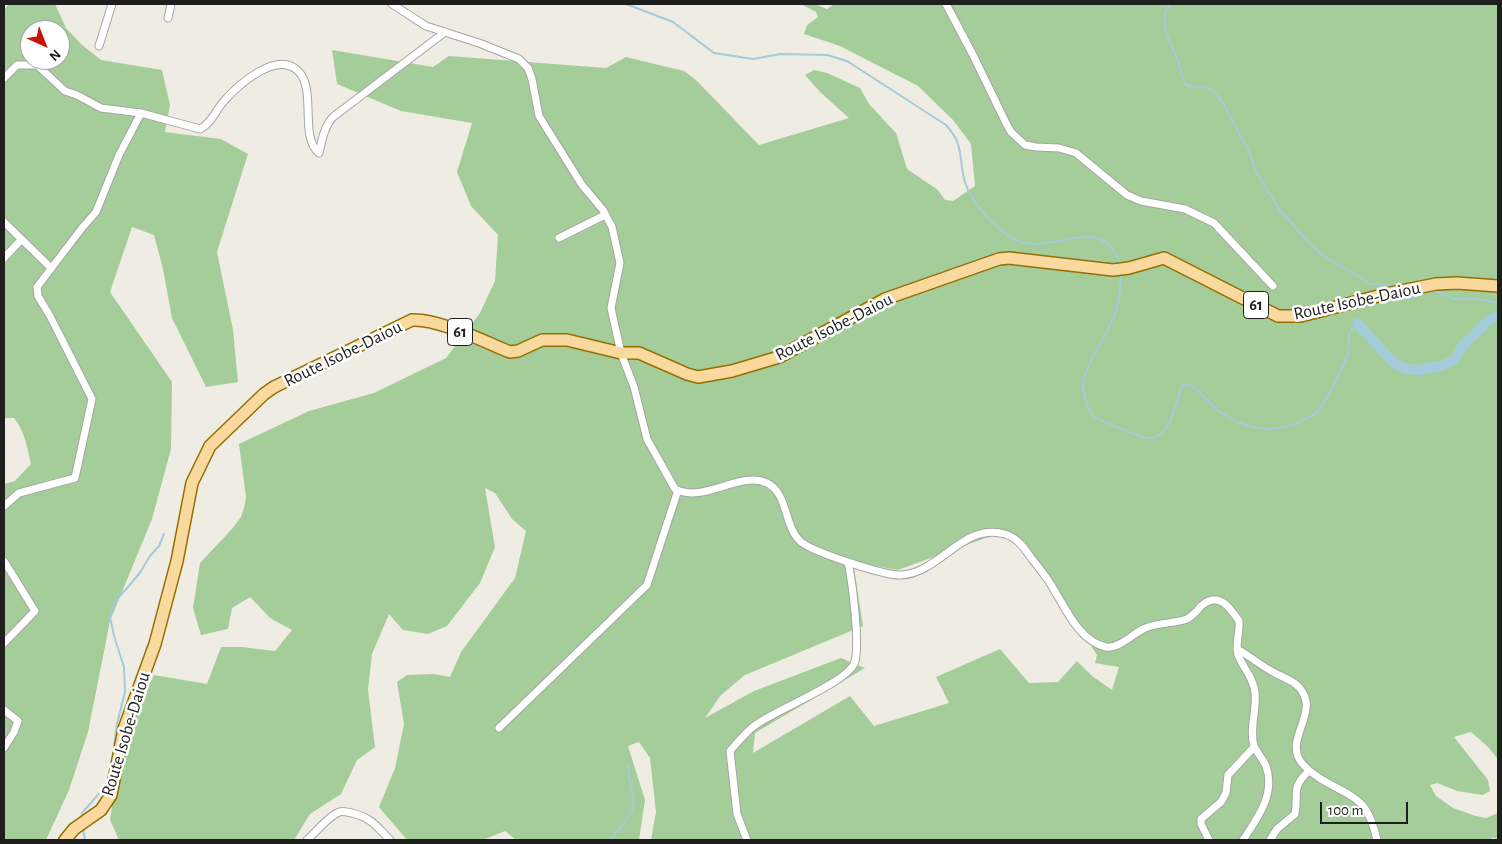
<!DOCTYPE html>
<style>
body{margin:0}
#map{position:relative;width:1502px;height:844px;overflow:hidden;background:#efece4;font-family:"Alegreya Sans",sans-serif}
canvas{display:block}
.frame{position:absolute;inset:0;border:5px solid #1e1e1e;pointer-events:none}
.north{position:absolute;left:20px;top:20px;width:50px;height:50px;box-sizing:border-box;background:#fff;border:1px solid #a5a5a5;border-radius:50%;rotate:136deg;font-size:14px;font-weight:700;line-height:20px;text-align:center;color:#1e1e1e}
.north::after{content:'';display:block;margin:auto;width:18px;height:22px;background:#c61305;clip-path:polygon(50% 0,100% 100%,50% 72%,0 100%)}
.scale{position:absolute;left:1320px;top:802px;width:88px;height:22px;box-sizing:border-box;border:2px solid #1e1e1e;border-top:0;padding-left:6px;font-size:15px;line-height:18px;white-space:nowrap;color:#1e1e1e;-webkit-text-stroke:4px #fff;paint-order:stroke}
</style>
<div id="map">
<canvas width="1502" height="844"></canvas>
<div class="frame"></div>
<div class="north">N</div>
<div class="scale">100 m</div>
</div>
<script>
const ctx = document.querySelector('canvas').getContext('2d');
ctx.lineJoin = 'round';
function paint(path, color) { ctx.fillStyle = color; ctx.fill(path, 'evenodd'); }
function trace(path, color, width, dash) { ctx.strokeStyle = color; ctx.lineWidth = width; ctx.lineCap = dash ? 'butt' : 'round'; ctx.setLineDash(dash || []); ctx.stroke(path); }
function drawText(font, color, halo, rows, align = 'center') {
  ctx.font = font + ' "Alegreya Sans",sans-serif'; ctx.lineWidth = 5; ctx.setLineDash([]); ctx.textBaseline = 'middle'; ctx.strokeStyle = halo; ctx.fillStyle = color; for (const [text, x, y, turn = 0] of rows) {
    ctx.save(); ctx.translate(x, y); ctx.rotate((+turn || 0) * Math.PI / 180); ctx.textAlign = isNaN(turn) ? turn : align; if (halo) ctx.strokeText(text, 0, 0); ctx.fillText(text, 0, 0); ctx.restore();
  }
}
paint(new Path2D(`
 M9 4H55L66 28 81 44 101 60 162 70 170 105 165 132 221 139 248 154 217 252 233 330 238 382 206 387 172 318 163 269 154 235 132 227 110 292 172 382 171 449 152 519 110 621 88 732 69 790 46 840H4V484L15 481 31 464C27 447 25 432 14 418H4V10ZM30 30H60V60H30Z
 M801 4H815L827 9 834 4H1498V759L1487 746 1471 732 1454 737 1488 780 1490 791 1483 795 1457 791 1437 783 1430 785 1436 796 1453 808 1476 816 1486 818 1498 813V839L1492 838 1490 840H651L656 812 650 758 639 742 628 746 645 800 639 840H516L505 831 483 840H407L379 807 395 768 404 724 397 682 407 675 434 674 450 677 461 652 515 578 526 531 512 519 495 493 485 488 495 547 480 583 447 626 428 634 403 630 389 614 372 654 368 690 375 747 357 760 341 794 310 814 294 840H119L110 820 118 769 137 711 154 675 207 684 221 647H242L275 651 292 630 270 618 250 597 232 608 228 629 201 635 193 608 200 563 232 529 241 517 244 508 246 497 239 444 309 411 374 393 446 358 480 313 495 281 498 235 471 206 457 172 472 123 401 111 337 84 332 50 433 67 449 56 606 68 626 57 684 71 697 81 759 145 849 118 820 92 805 75 814 70 827 73 860 88 869 104 896 133 907 169 938 190 945 200 953 201 975 186 971 144 953 120 918 86 840 46 804 34 807 25 818 17 816 12ZM999 533 1024 541 1097 655 1095 663 1119 667 1112 690 1092 676 1077 661 1058 682 1029 683 1000 649 936 677 949 703 874 726 850 696 753 753 755 733 865 668 841 658 754 691 705 718 721 695 745 675 863 626 853 562 898 570Z`), '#a5cd9a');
trace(new Path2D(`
 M626 4 673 22 714 53 753 59 781 54 827 55 847 61 946 125C965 146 958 158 965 182 971 202 995 229 1014 239 1051 259 1102 208 1120 265
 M1170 4C1156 23 1171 42 1178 61 1181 68 1181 76 1185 84L1188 86 1205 87 1213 91 1221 100 1248 149 1257 174 1273 199 1278 208 1312 246 1324 256 1371 284 1389 285 1396 288
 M1121 272C1121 286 1119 301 1115 314 1109 333 1084 366 1083 384 1083 394 1087 409 1094 416 1099 420 1142 438 1147 438 1150 439 1155 438 1158 436 1175 424 1174 402 1183 385L1193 386 1217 410 1237 422 1253 427 1270 429 1294 425 1318 412 1330 393 1348 355 1349 334 1357 323
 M1427 292 1435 291 1454 299H1478L1498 303
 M1402 296 1409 299 1422 292
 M113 754 117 724 125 692 124 667 114 636 110 617 114 603 139 574 150 556 159 546 164 534
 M81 818 82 813 104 788 109 778
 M83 828 85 840
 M610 840C616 832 632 816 633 807 635 794 628 780 628 766`), '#a5cbdb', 2);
trace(new Path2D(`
 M1357 323 1394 363 1406 369 1420 370 1444 365 1453 360 1456 357 1463 345 1490 319 1498 316`), '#a5cbdb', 10);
const street = new Path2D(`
 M392 4 426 26 479 43 519 59 528 68 532 79 539 116 582 185 603 210 612 227 620 263 611 308 621 353 634 387 647 439 675 489C704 504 740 470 767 483 788 493 784 526 800 541 812 552 883 575 900 575 940 574 962 522 1005 534 1018 538 1025 549 1032 559 1038 566 1043 573 1048 580 1063 602 1077 641 1106 647 1118 649 1133 634 1143 629 1157 622 1173 624 1187 619 1192 616 1197 611 1201 606 1218 591 1229 606 1239 621 1240 631 1235 645 1238 655 1243 668 1254 678 1255 693 1257 710 1249 729 1254 746 1257 753 1263 759 1266 766 1276 794 1257 819 1243 840
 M946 4 973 55 1006 123 1011 132 1025 145 1036 147 1059 148 1076 153 1127 195 1141 201 1185 209 1214 223 1273 286
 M168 18 171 4
 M99 46 112 4
 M4 78 17 65H37L65 91 77 95 101 108 141 113 200 129C211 124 216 110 224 101 238 85 277 50 298 71 317 89 299 137 319 153 322 140 324 127 333 117L445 32
 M4 222 51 268
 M559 238 605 215
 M4 258 21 240
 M4 506 19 493 75 478 92 399 50 316 38 296 37 287 82 228 96 212 119 155 141 113
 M4 561 35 611 4 643
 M1237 649C1250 656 1260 665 1273 672 1283 678 1297 681 1303 693 1316 715 1285 740 1301 762 1307 770 1313 774 1321 779 1356 800 1367 797 1377 840
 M4 710 18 721 14 732 4 748
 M499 728 647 585 678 490
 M307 840C316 832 326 819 337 813 342 810 346 812 352 813 372 818 376 826 390 840
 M747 840 737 814 730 751C738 742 745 733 754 726 775 710 844 684 854 664 861 648 852 581 848 562
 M1209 840 1201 824V819L1221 802 1226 793 1228 775 1254 747
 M1270 840 1277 829 1295 814C1299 794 1290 788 1309 771`);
const primary = new Path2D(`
 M65 840 74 829 101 810 111 795 124 729 155 644 177 561 192 483 210 446 264 394 274 387 412 320C437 318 485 342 510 352L518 351 542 340H567L621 353H639L687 374 698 377 732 371 779 357 885 299 999 259 1009 258 1113 270 1129 268 1164 258 1278 316H1301L1386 294 1436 284 1457 283 1498 286`);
trace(street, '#a5a5a5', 9);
trace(primary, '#946f04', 14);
trace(street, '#fff', 7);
trace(primary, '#f9d99e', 11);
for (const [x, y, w] of [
 [1256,305,25],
 [460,332,25]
]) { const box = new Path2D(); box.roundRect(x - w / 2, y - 13.5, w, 27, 4); ctx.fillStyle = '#fff'; ctx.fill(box); trace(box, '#1e1e1e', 1); }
drawText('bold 16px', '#1e1e1e', null, [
 ["61",1256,305],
 ["61",460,332]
]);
drawText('18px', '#1e1e1e', '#fff', [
 ["Route Isobe-Daiou",1357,301,-12],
 ["Route Isobe-Daiou",834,327,-27],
 ["Route Isobe-Daiou",343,354,-26],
 ["Route Isobe-Daiou",126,734,-73]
]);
</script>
